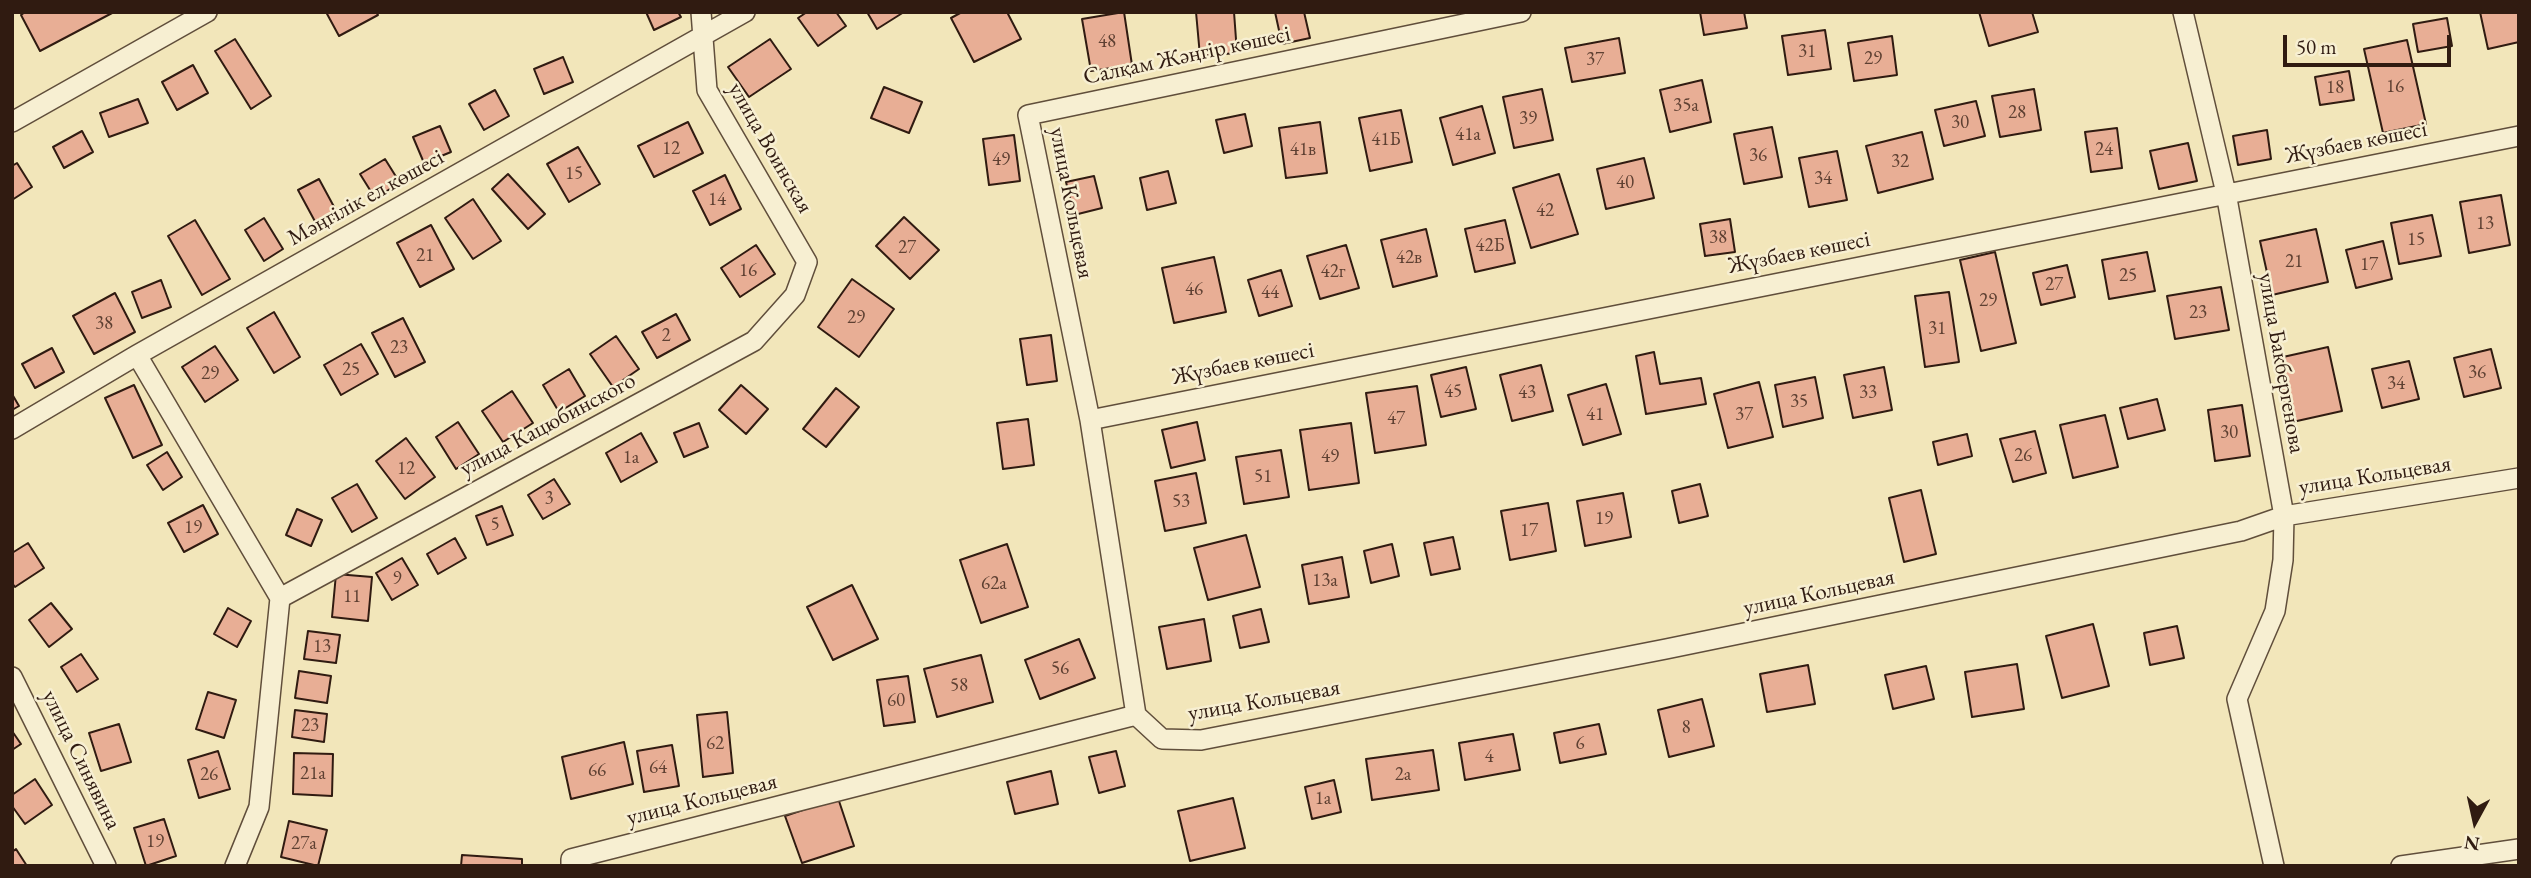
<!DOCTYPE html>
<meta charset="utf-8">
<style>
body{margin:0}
#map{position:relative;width:2531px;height:878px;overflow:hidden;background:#f2e6ba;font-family:"EB Garamond",serif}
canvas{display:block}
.frame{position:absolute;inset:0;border:14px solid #301b11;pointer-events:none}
.north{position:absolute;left:2440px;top:787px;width:70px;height:70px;-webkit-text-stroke:5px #f7efd2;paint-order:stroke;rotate:188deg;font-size:19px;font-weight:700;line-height:28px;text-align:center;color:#301b11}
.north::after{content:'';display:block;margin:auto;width:24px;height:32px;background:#301b11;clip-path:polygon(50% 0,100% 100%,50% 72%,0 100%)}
.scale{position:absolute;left:2283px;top:35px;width:168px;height:32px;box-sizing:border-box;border:4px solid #301b11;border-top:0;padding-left:9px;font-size:21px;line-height:24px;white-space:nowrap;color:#301b11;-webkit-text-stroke:5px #f7efd2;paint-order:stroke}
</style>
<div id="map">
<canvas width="2531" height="878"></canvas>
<div class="frame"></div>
<div class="north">N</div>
<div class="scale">50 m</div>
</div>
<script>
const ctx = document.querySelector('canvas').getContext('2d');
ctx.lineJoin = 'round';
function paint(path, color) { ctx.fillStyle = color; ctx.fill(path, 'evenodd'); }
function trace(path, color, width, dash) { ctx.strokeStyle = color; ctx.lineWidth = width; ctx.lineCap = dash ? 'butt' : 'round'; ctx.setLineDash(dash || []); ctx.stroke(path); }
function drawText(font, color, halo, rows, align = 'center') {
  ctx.font = font + ' "EB Garamond",serif'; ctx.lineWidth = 5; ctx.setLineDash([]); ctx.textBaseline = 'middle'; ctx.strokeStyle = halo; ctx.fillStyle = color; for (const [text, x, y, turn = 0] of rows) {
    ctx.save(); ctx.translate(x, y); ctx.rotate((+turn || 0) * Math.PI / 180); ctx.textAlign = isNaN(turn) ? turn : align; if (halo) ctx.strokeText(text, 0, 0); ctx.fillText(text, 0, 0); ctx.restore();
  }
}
const building = new Path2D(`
 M25 12H114L40 51 21 15Z
 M326 12H376L378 15 339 36Z
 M646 12H678L681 17 654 30Z
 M807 12H836L846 26 818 46 798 18Z
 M867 12H904L877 29Z
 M962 12H1007L1021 39 974 62 951 18Z
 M1124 12 1132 65 1091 71 1082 19Z
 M1196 12H1234L1237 53 1200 56Z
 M1275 12H1304L1310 38 1282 44Z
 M1700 12H1744L1747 28 1704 35Z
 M1979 12H2032L2038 32 1989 46Z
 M2480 12H2519V42L2488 49Z
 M2447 18 2452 46 2418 52 2413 24Z
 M1825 30 1831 69 1788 75 1782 36Z
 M1892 36 1897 75 1854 81 1848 43Z
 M1619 38 1625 73 1572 82 1565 48Z
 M235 39 271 96 251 109 215 51Z
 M770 39 791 69 749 97 728 67Z
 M2407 40 2426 124 2383 133 2364 49Z
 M563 57 573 82 544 94 534 69Z
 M193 65 208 93 177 110 162 82Z
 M2349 71 2354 100 2320 105 2315 77Z
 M1702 80 1711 122 1670 132 1660 90Z
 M884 87 922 102 909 133 871 118Z
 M1542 89 1553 140 1514 148 1503 97Z
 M2034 89 2041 130 2000 137 1992 96Z
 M495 90 509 116 484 130 469 104Z
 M138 99 148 123 109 137 100 113Z
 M1976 101 1985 136 1944 146 1935 110Z
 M1482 106 1495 153 1453 165 1440 118Z
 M1401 110 1412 162 1370 171 1359 118Z
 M1245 114 1252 146 1224 153 1216 120Z
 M688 122 703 153 654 177 638 146Z
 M1320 122 1327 173 1286 178 1279 128Z
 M440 126 451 152 424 163 413 137Z
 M1772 127 1782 177 1744 184 1734 134Z
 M2117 128 2122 168 2091 172 2085 132Z
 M2267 130 2271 159 2238 165 2233 136Z
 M82 131 93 152 64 168 53 147Z
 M1922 132 1933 179 1878 193 1866 146Z
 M1014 135 1020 181 989 185 983 139Z
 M2188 143 2197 181 2159 189 2150 151Z
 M578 147 600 184 569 202 547 164Z
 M1837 151 1847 200 1809 207 1799 158Z
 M1644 158 1654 198 1606 209 1597 169Z
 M385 159 400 183 375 198 360 174Z
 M17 163 32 187 12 200V166Z
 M1168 171 1176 203 1147 210 1140 178Z
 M508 174 545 214 528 229 492 189Z
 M1559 174 1578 234 1531 248 1513 188Z
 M725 175 741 209 710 225 693 191Z
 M1094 176 1102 208 1074 215 1066 182Z
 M319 179 339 216 318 227 298 190Z
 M2501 195 2510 245 2469 253 2460 202Z
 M473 199 501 241 473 259 445 218Z
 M2432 215 2441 256 2399 264 2391 223Z
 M904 217 939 250 910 279 876 246Z
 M264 218 283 249 264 261 245 230Z
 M1730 219 1735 252 1705 256 1700 224Z
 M195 220 230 279 202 295 168 236Z
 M1505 220 1515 263 1475 272 1465 229Z
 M431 225 454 269 420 287 397 243Z
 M1426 229 1437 276 1393 287 1381 240Z
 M2316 229 2328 282 2272 295 2260 241Z
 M2383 241 2392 279 2356 288 2346 250Z
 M756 245 775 274 740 297 721 268Z
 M1346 245 1359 288 1320 299 1307 256Z
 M1995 252 2016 343 1981 351 1960 260Z
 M2147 252 2155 291 2109 299 2102 260Z
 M1214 257 1226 312 1174 323 1162 268Z
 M2067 265 2075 297 2041 305 2033 273Z
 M1281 270 1292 306 1259 316 1248 280Z
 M852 279 894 309 859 357 818 327Z
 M161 280 171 307 142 318 132 292Z
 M2221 287 2229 330 2175 339 2167 296Z
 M1949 292 1959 362 1925 367 1915 296Z
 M115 293 135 332 94 354 73 316Z
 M274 312 300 357 274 373 247 328Z
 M676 314 690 340 657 358 642 332Z
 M403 318 425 362 395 377 372 333Z
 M1051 335 1057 381 1027 385 1020 339Z
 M616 336 639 369 613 387 590 354Z
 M361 344 378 374 341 395 324 365Z
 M215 346 238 380 205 402 182 367Z
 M2328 347 2342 411 2288 423 2274 359Z
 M52 348 64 372 35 388 22 364Z
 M2491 349 2501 388 2464 397 2454 358Z
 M1654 352 1660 384 1701 378 1706 404 1646 414 1636 356Z
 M2409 361 2419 399 2382 408 2372 369Z
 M1541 365 1553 411 1512 421 1500 375Z
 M1466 367 1476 409 1441 417 1431 375Z
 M1884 367 1892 410 1853 418 1844 375Z
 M569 369 585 396 559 412 543 385Z
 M1815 377 1823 418 1783 427 1775 385Z
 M1759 382 1773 437 1728 448 1714 394Z
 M1606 384 1621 434 1583 445 1568 395Z
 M134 385 162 445 133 458 105 398Z
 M741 385 768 409 746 434 719 410Z
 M1417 386 1426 445 1375 453 1366 393Z
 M836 388 859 407 826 447 803 429Z
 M512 391 533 423 503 442 482 411Z
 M12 394 19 406 12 410Z
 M2157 399 2165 430 2128 439 2120 408Z
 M2242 405 2250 456 2215 461 2208 410Z
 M2105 415 2118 467 2073 478 2060 425Z
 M1028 419 1034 465 1003 469 997 423Z
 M458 422 479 454 456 469 436 437Z
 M1197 422 1205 460 1171 468 1162 430Z
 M699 423 708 447 684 457 674 433Z
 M1351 423 1359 483 1309 490 1300 430Z
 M2035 431 2046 473 2013 482 2000 439Z
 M641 433 657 462 621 482 606 453Z
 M1967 434 1972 456 1938 465 1933 442Z
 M406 438 435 477 405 499 376 461Z
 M1281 450 1289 497 1244 504 1236 457Z
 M167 452 182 477 163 490 147 465Z
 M1196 473 1206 523 1165 531 1155 481Z
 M554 479 570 504 543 519 528 495Z
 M357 484 377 518 352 532 332 498Z
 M1700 484 1708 516 1679 523 1672 491Z
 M1921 490 1936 554 1904 562 1889 498Z
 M1623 493 1631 537 1585 546 1577 501Z
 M1548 503 1556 551 1510 560 1501 511Z
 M203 505 218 534 184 552 168 523Z
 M502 506 513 535 487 545 476 516Z
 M297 509 322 520 311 546 286 535Z
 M1246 535 1260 587 1208 600 1194 548Z
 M1453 537 1460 569 1431 575 1424 543Z
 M455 538 466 558 438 574 427 554Z
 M28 543 44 568 15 587 12 583V553Z
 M1007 544 1028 607 981 623 960 560Z
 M1392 544 1399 576 1371 583 1364 551Z
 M1342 557 1349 597 1309 604 1302 565Z
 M402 558 418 585 392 600 376 573Z
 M336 574 372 577 368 621 332 617Z
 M852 585 878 639 833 660 807 607Z
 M51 603 72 629 49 647 29 620Z
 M228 608 251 621 237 647 214 634Z
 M1261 609 1269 642 1240 648 1233 616Z
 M1204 619 1211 661 1167 669 1159 627Z
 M2093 624 2109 686 2062 698 2046 636Z
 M2177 626 2184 658 2150 665 2144 633Z
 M308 631 340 635 336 663 304 659Z
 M1079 639 1095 678 1040 699 1025 660Z
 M81 654 98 679 77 692 61 667Z
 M981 655 993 702 937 717 924 669Z
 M2017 664 2024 709 1972 717 1965 672Z
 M1808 665 1815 704 1767 712 1760 674Z
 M1926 666 1934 699 1893 709 1885 675Z
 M299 671 331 676 327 703 295 698Z
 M908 676 915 722 884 726 877 680Z
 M208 692 236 700 224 738 196 729Z
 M1702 699 1714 746 1669 757 1658 710Z
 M295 710 327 714 324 742 292 737Z
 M727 712 733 773 703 777 697 715Z
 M119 724 131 762 101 771 89 733Z
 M1599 724 1606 754 1560 763 1554 733Z
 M12 731 21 744 12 750Z
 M1513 734 1520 770 1465 780 1459 743Z
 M624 742 633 784 571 799 562 757Z
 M672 745 679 786 644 792 637 751Z
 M1433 750 1439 790 1372 800 1366 759Z
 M218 751 230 789 199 798 188 760Z
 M1116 751 1125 786 1099 793 1089 757Z
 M294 753 333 754 332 796 293 794Z
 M1051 771 1058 804 1015 814 1007 782Z
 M35 779 52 805 25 824 12 806V795Z
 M1334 780 1341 812 1312 819 1305 787Z
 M838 798 854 846 802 863 785 816Z
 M1233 798 1245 848 1190 861 1178 811Z
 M164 819 176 856 146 866 134 828Z
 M289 821 327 830 318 866 281 857Z
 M16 849 27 866H12V852Z
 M462 855 522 859V866H461Z`);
paint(building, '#e8ae95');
trace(building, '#301b11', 2);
const minor = new Path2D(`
 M2183 12 2226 193 2284 516 2283 560 2275 611 2237 699 2274 866
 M12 122 207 12
 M137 355 280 598 259 807 235 866
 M1090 420 2519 136
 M12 429 137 355 745 12
 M280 598 754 341 795 295 807 262 707 90 701 12
 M12 677 106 866
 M1136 715 1162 739 1201 740 1666 649 2241 531 2284 516 2519 478
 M571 866V859L1136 715 1090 420 1028 115 1521 12
 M2401 866 2519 849`);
trace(minor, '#604e3b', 22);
trace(minor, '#f7efd2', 19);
drawText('19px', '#5e4032', null, [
 ["48",1107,42],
 ["31",1807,52],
 ["29",1873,59],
 ["37",1595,60],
 ["16",2395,87],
 ["18",2335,88],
 ["35а",1686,106],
 ["28",2017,113],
 ["39",1528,119],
 ["30",1960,123],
 ["41а",1468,135],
 ["41Б",1386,140],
 ["12",671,149],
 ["41в",1303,150],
 ["24",2104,150],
 ["36",1758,156],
 ["49",1001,160],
 ["32",1900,162],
 ["15",574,174],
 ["34",1823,179],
 ["40",1625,183],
 ["14",717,200],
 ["42",1545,211],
 ["13",2485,224],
 ["38",1718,238],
 ["15",2416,240],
 ["42Б",1490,246],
 ["27",907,248],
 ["21",425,256],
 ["42в",1409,258],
 ["21",2294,262],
 ["17",2369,265],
 ["16",748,271],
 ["42г",1333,272],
 ["25",2128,276],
 ["27",2054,285],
 ["46",1194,290],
 ["44",1270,293],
 ["29",1988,301],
 ["23",2198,313],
 ["29",856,318],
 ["38",104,324],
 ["31",1937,329],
 ["2",666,336],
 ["23",399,348],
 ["25",351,370],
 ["36",2477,373],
 ["29",210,374],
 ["34",2396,384],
 ["45",1453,392],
 ["43",1527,393],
 ["33",1868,393],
 ["35",1799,402],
 ["41",1595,415],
 ["37",1744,415],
 ["47",1396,419],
 ["30",2229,433],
 ["26",2023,456],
 ["49",1330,457],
 ["1а",631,458],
 ["12",406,469],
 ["51",1263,477],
 ["3",549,499],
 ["53",1181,502],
 ["19",1604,519],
 ["5",495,525],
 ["19",193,528],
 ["17",1529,531],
 ["9",397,579],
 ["13а",1325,581],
 ["62а",994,584],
 ["11",352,597],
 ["13",322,647],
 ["56",1060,669],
 ["58",959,686],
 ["60",896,701],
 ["23",310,726],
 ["8",1686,728],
 ["62",715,744],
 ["6",1580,744],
 ["4",1489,757],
 ["64",658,768],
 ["66",597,771],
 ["21а",313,774],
 ["26",209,775],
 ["2а",1403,775],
 ["1а",1323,799],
 ["19",155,842],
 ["27а",304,844]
]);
drawText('23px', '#301b11', '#f7efd2', [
 ["Салқам Жәңгір көшесі",1187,56,-12],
 ["Жүзбаев көшесі",2356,143,-11],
 ["улица Воинская",770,148,60],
 ["Мәңгілік ел көшесі",366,198,-29],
 ["улица Кольцевая",1071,203,79],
 ["Жүзбаев көшесі",1799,253,-11],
 ["улица Бакбергенова",2281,363,80],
 ["Жүзбаев көшесі",1243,364,-11],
 ["улица Кацюбинского",548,425,-28],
 ["улица Кольцевая",2375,476,-9],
 ["улица Кольцевая",1819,593,-12],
 ["улица Кольцевая",1264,701,-10],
 ["улица Синявина",81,760,64],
 ["улица Кольцевая",702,800,-14]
]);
</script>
